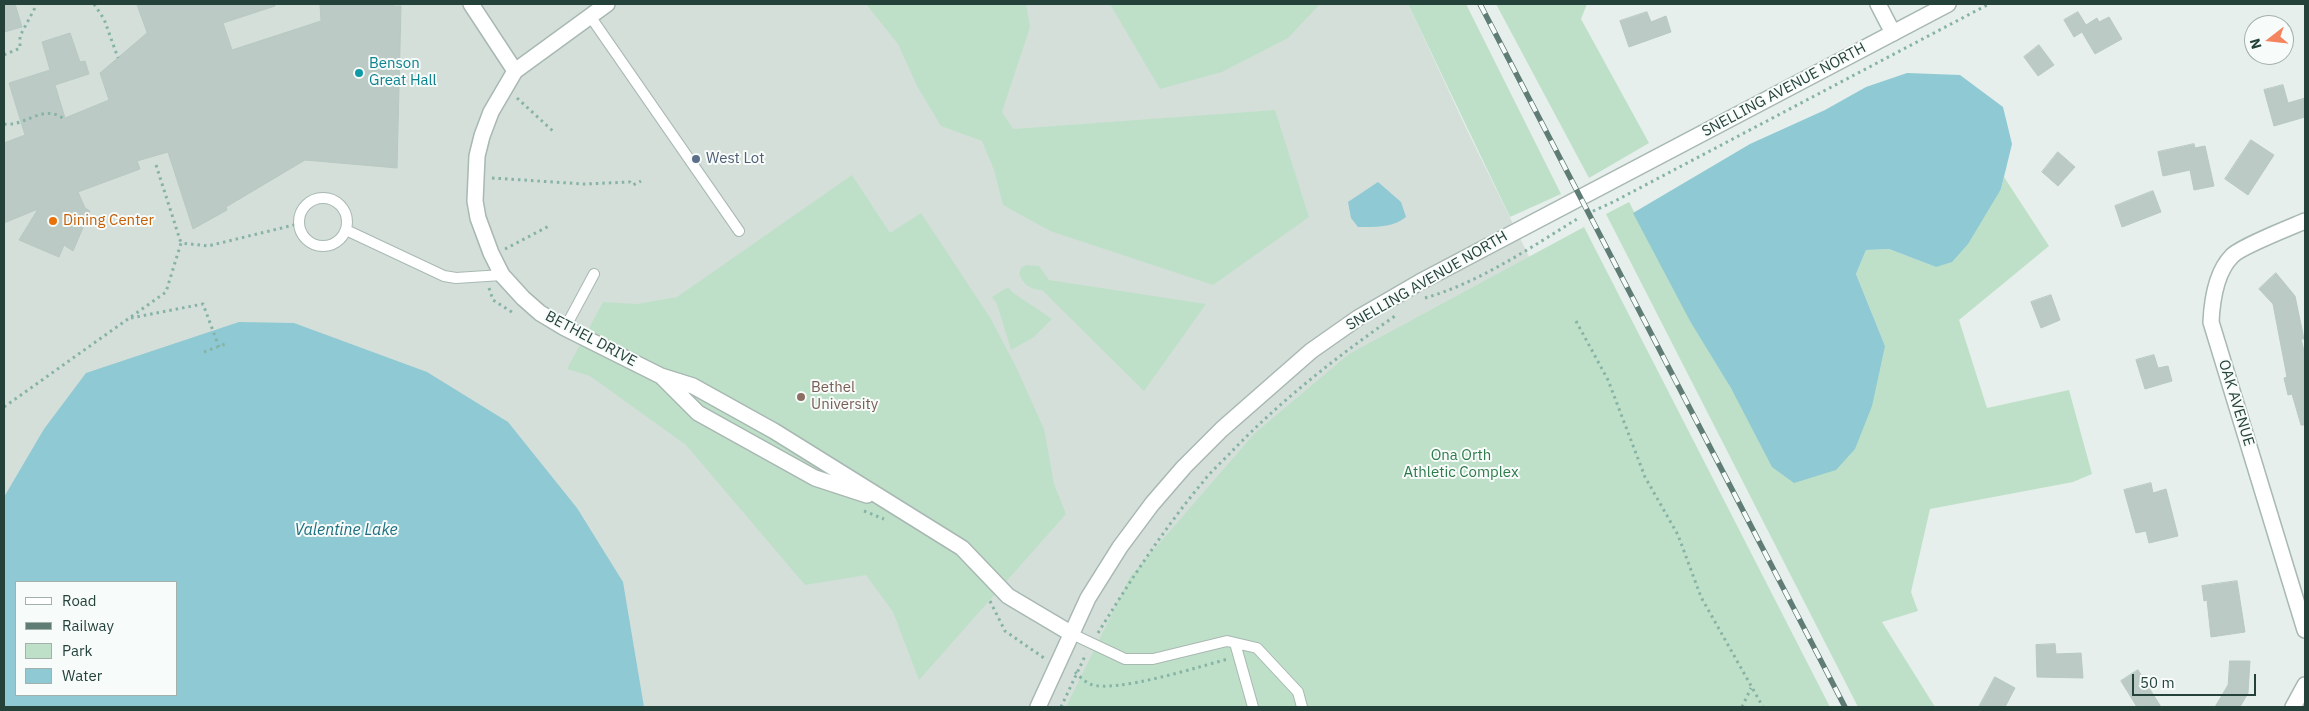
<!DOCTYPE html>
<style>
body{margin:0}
#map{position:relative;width:2309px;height:711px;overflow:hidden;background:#e6efeb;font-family:"IBM Plex Sans",sans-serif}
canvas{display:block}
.frame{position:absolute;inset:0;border:5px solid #24423a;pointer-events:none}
.legend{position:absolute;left:15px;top:581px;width:162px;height:115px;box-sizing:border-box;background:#f7fbf9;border:1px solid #a3b1ad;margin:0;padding:6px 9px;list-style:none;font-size:15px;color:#24423a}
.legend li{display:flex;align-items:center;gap:10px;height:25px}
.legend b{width:25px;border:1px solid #a3b1ad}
.north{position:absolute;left:2244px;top:15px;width:50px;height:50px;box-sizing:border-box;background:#f7fbf9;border:1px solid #a3b1ad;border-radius:50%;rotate:254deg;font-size:14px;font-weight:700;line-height:20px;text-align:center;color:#24423a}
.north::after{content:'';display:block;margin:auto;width:18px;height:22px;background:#f4845f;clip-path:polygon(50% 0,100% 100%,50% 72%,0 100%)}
.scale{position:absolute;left:2132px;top:674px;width:124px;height:22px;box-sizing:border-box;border:2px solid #24423a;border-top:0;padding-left:6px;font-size:15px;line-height:18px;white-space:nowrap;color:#24423a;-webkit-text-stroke:4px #f7fbf9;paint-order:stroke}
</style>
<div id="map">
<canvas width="2309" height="711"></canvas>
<div class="frame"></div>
<ul class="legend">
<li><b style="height:6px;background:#fff"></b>Road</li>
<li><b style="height:6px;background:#5f7d75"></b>Railway</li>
<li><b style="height:14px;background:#bfe0c8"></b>Park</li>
<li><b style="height:14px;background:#8ec9d4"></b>Water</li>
</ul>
<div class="north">N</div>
<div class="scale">50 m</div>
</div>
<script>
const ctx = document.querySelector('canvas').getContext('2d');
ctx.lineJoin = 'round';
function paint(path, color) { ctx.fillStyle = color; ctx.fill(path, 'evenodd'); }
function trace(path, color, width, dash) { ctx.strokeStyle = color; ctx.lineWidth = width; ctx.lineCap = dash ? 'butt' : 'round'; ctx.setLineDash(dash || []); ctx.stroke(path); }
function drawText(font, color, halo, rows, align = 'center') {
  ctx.font = font + ' "IBM Plex Sans",sans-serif'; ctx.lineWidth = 4; ctx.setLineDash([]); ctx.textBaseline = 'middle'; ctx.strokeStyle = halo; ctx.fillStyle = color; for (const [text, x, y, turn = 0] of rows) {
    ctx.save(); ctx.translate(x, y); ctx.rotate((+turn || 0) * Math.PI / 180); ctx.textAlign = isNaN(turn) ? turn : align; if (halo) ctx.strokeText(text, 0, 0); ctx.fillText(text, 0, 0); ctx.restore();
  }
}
paint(new Path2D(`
 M4 4H1408L1467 130 1667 538 1410 707H4ZM16 582H176V695H16Z`), '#d4dfda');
paint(new Path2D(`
 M866 4H1026L1030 27 1002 112 1013 129 1275 110 1309 217 1213 285 1050 231 1003 205 994 170 982 141 941 126 917 86 898 44Z
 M1110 4H1320L1288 38 1222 72 1160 89Z
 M1408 4H1466L1561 194 1510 217Z
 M1496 4H1587L1581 19 1649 143 1589 178Z
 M852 175 890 233 921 213 991 319 1016 367 1044 429 1054 484 1066 514 919 680 893 612 866 575 805 585 686 445 590 376 567 369 603 302 637 304 677 297Z
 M2004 177 2049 246 1959 320 1987 408 2069 390 2092 474 2073 482 1930 509 1911 592 1918 611 1882 622 1935 707H1858L1606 214 1629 202 1690 320 1732 390 1885 346 1856 274 1866 250 1889 249 1936 267 2001 189Z
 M1584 227 1830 707H1066L1130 577 1255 433 1349 354Z
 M1026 265 1039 266 1049 280 1206 304 1144 391 1042 290C1031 290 1024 285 1019 274L1021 268Z
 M1008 287 1012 292 1052 319 1034 337 1011 350 997 304 992 297Z`), '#bfe0c8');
paint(new Path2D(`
 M1907 73 1960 75 2003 107 2012 144 2001 189 1968 244 1952 262 1936 267 1889 249 1866 250 1856 274 1885 346 1872 406 1855 449 1836 470 1794 483 1772 467 1732 390 1690 321 1633 213 1750 144 1825 110 1866 87Z
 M1378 182 1401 202 1406 217C1393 228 1374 227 1358 227L1351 218 1348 202Z
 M239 322 294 323 427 372 508 422 577 508 623 582 644 707H4V497L44 429 86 373ZM16 582H176V695H16Z`), '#8ec9d4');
const building = new Path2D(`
 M4 4H15L22 27 4 32Z
 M137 4H275V6L223 23 232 50 321 21 320 4H393V6H401L397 168 305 160 226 207 227 210 193 229 168 152 137 161 140 169 78 192 85 208 90 211 73 251 64 245 59 257 19 240 38 209 4 223V143L25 135 9 83 50 70 42 42 70 33 80 62 85 61 89 74 55 85 65 118 109 100 100 73 147 33Z
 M1647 12 1651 22 1666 16 1671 32 1629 47 1620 21Z
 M2078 12 2086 25 2097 18 2099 22 2109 17 2122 39 2095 54 2082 32 2074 37 2064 20Z
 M2039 45 2054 65 2038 76 2024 57Z
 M2283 85 2288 103 2305 98V117L2274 126 2264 90Z
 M2251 140 2274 155 2248 195 2225 179Z
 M2194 144 2195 148 2205 146 2214 186 2194 190 2190 170 2163 176 2158 152Z
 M2058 152 2075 167 2058 186 2042 172Z
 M2153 191 2161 212 2122 227 2115 206Z
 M2276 273 2295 296 2304 339H2301L2305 355V425H2301L2292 394 2288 395 2284 378 2287 377 2273 304 2259 289Z
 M2051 295 2060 320 2041 328 2031 302Z
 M2154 355 2158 368 2168 366 2172 381 2145 389 2136 360Z
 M2151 483 2153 493 2166 489 2178 536 2149 543 2146 531 2136 533 2124 490Z
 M2237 581 2245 632 2211 637 2207 600 2204 601 2202 586Z
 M2055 644 2056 654 2081 653 2083 678 2037 677 2036 645Z
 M2230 661H2250L2248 693 2240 707H2215L2228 685Z
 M2138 670 2161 707H2137L2121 681Z
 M1995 677 2015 688 2005 707H1979Z`);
paint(building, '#bbcac4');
trace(building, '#b8c9c2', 1);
const service = new Path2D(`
 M590 16 739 231
 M299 222a24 24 0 1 1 48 0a24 24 0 1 1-48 0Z
 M346 230 444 276 456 278 502 275
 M565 328 594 274
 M1072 634 1125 659H1153L1227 641 1257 648 1298 692 1302 707
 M1235 643 1253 707`);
const minor = new Path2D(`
 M471 4 515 71 491 112 482 136 477 156 475 201 478 218 491 253 502 275 523 298 540 313 565 328 661 376 693 386 774 431 962 548 1008 596 1072 634
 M1878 4 1893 33
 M515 71 607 4
 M2305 221C2291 227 2240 247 2232 256 2216 272 2212 301 2211 322L2305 630
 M662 377 698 413 815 478 867 495
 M2293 707 2305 685`);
const tertiary = new Path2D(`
 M1038 707 1088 598 1120 547 1152 504 1184 467 1222 429 1311 351 1358 318 1420 282 1948 4`);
trace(service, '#a8b8b2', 12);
trace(minor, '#a8b8b2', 18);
trace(tertiary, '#a8b8b2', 18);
trace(new Path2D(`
 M94 4 104 19 118 58
 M4 55 20 48V36L37 4
 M517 98 555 133
 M4 124C25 127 43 103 64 119
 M156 165 181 243
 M492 178 584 184 630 182 633 185 641 181
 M1587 214 1615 201 1989 4
 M505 249 549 226
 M489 288 493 300 515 314
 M1425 298C1478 283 1530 248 1577 219
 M131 318 203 304 219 347
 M1576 321 1608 380 1645 477 1678 535 1701 597 1763 707
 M204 352 228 343
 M4 407 166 292 181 243 208 246 298 224
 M864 511 884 519
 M990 601 1005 631 1044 658
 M1098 633C1130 581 1163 530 1202 483 1212 470 1225 459 1236 447 1285 397 1338 356 1395 316
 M1075 672C1079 676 1085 682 1090 684 1114 694 1201 666 1228 659
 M1061 707 1086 654
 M1742 707 1751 688`), '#86b3a5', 3, [2.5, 4]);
trace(service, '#fff', 10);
trace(minor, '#fff', 15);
trace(tertiary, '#fff', 15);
const rail = new Path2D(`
 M1480 4 1845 707`);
trace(rail, '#5f7d75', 5.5);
trace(rail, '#f7fbf9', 4, [11]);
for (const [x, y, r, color] of [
 [359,73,5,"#0f9aa8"],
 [696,159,5,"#5c6f8a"],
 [53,221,5,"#e8710a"],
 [801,397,5,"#8d6e63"]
]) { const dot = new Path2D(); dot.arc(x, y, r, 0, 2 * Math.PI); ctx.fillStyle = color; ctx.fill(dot); trace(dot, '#f7fbf9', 2); }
drawText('15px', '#0d838f', '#f7fbf9', [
 ["Benson",369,64],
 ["Great Hall",369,81]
], 'left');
drawText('15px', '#24423a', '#f7fbf9', [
 ["SNELLING AVENUE NORTH",1784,90,-28],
 ["SNELLING AVENUE NORTH",1427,281,-30],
 ["BETHEL DRIVE",591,339,28],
 ["OAK AVENUE",2236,403,73]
]);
drawText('15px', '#4e5e75', '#f7fbf9', [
 ["West Lot",706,159]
], 'left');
drawText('15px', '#c56008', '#f7fbf9', [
 ["Dining Center",63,221]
], 'left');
drawText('15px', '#785e54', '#f7fbf9', [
 ["Bethel",811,388],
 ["University",811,405]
], 'left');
drawText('15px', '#2d7a4b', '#f7fbf9', [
 ["Ona Orth",1461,456],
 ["Athletic Complex",1461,473]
]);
drawText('italic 16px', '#1c6f80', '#f7fbf9', [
 ["Valentine Lake",346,530]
]);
</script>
